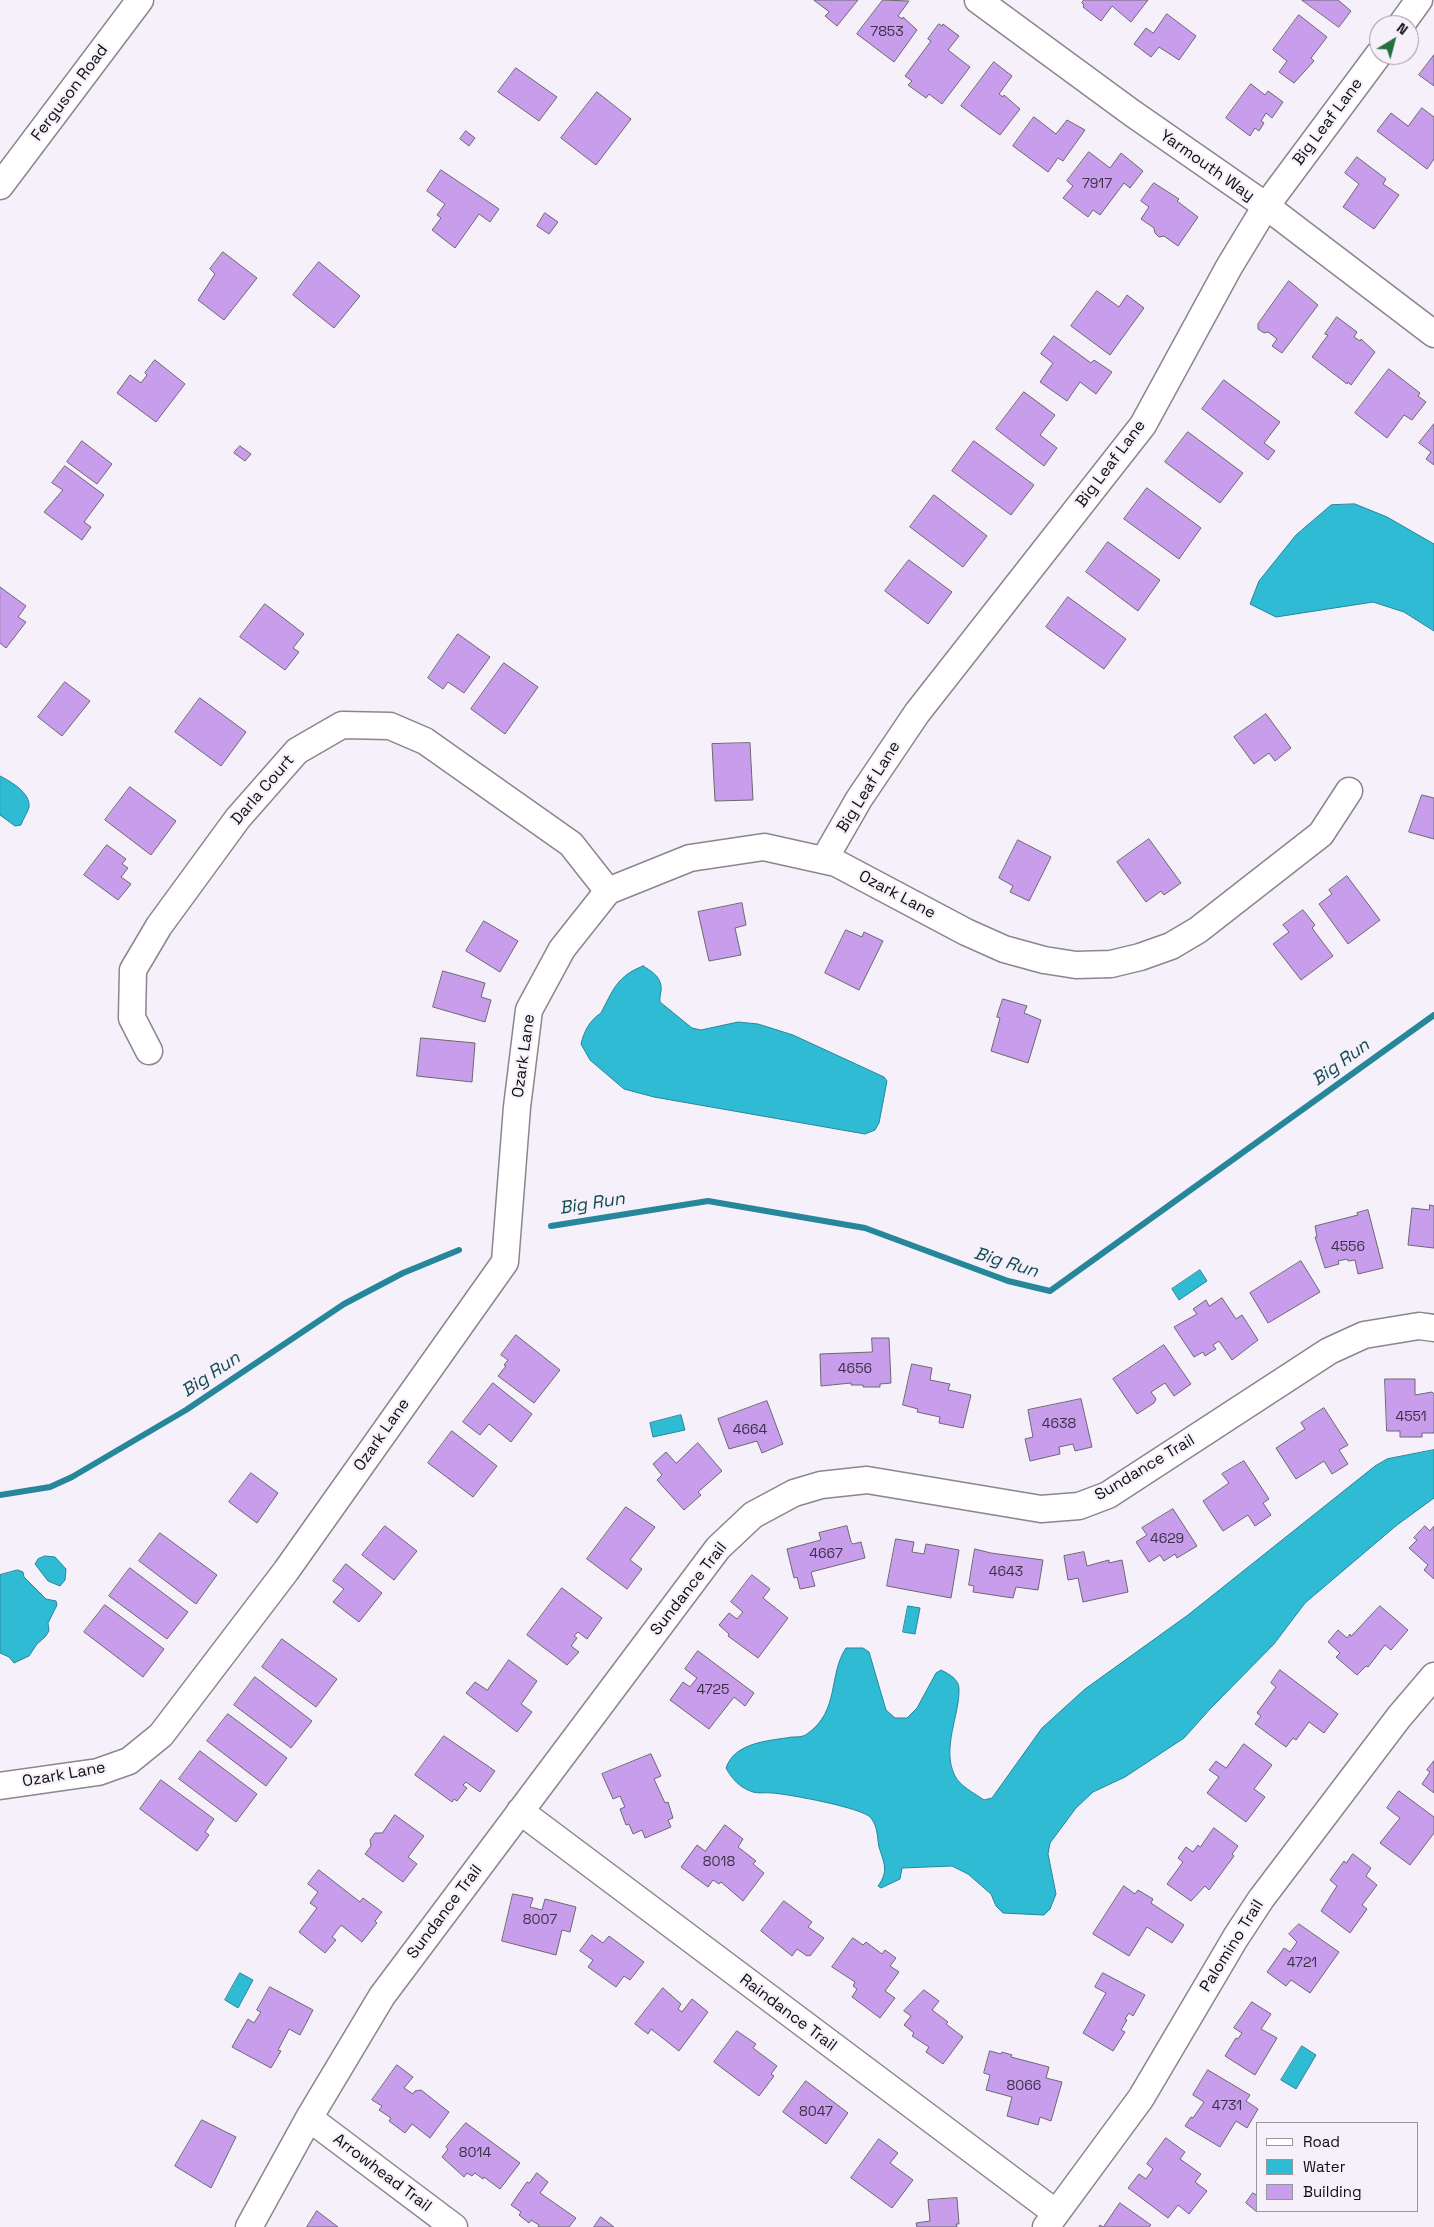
<!DOCTYPE html>
<style>
body{margin:0}
#map{position:relative;width:1434px;height:2227px;overflow:hidden;background:#f5f0f9;font-family:"Space Grotesk",sans-serif}
canvas{display:block}
.legend{position:absolute;left:1256px;top:2122px;width:162px;height:90px;box-sizing:border-box;background:#f5f0f9;border:1px solid #98959b;margin:0;padding:6px 9px;list-style:none;font-size:15px;color:#0d0c0f}
.legend li{display:flex;align-items:center;gap:10px;height:25px}
.legend b{width:25px;border:1px solid #98959b}
.north{position:absolute;left:1369px;top:15px;width:50px;height:50px;box-sizing:border-box;background:#f5f0f9;border:1px solid #98959b;border-radius:50%;rotate:37deg;font-size:14px;font-weight:700;line-height:20px;text-align:center;color:#0d0c0f}
.north::after{content:'';display:block;margin:auto;width:18px;height:22px;background:#247140;clip-path:polygon(50% 0,100% 100%,50% 72%,0 100%)}
</style>
<div id="map">
<canvas width="1434" height="2227"></canvas>
<ul class="legend">
<li><b style="height:6px;background:#fff"></b>Road</li>
<li><b style="height:14px;background:#30bbd5"></b>Water</li>
<li><b style="height:14px;background:#c89eec"></b>Building</li>
</ul>
<div class="north">N</div>
</div>
<script>
const ctx = document.querySelector('canvas').getContext('2d');
ctx.lineJoin = 'round';
function paint(path, color) { ctx.fillStyle = color; ctx.fill(path, 'evenodd'); }
function trace(path, color, width, dash) { ctx.strokeStyle = color; ctx.lineWidth = width; ctx.lineCap = dash ? 'butt' : 'round'; ctx.setLineDash(dash || []); ctx.stroke(path); }
function drawText(font, color, halo, rows, align = 'center') {
  ctx.font = font + ' "Space Grotesk",sans-serif'; ctx.lineWidth = 4.5; ctx.setLineDash([]); ctx.textBaseline = 'middle'; ctx.strokeStyle = halo; ctx.fillStyle = color; for (const [text, x, y, turn = 0] of rows) {
    ctx.save(); ctx.translate(x, y); ctx.rotate((+turn || 0) * Math.PI / 180); ctx.textAlign = isNaN(turn) ? turn : align; if (halo) ctx.strokeText(text, 0, 0); ctx.fillText(text, 0, 0); ctx.restore();
  }
}
const water = new Path2D(`
 M1355 504 1387 517 1434 544V631L1404 612 1373 602 1276 617 1250 604 1259 581 1296 535 1331 505Z
 M0 776C10 781 31 793 29 807 28 812 23 819 21 825L15 826 0 815Z
 M643 966C650 970 660 976 661 986 662 992 659 996 660 1002L692 1028 701 1030 738 1022 758 1024 793 1035 884 1077 887 1081 879 1123 875 1130 865 1134 654 1097 624 1089 590 1060 581 1044C584 1031 590 1020 601 1013 613 990 617 976 643 966Z
 M1200 1270 1207 1281 1179 1300 1172 1289Z
 M681 1415 685 1430 653 1437 650 1423Z
 M1434 1450V1498L1397 1525 1305 1603 1274 1644 1211 1708 1184 1738 1125 1777 1093 1792 1076 1808 1050 1843 1048 1854 1056 1894 1050 1909 1044 1915 1003 1913 996 1906 991 1894 968 1874 952 1866 902 1868 900 1879 881 1888 878 1886C889 1871 884 1863 879 1847 877 1837 878 1827 871 1818 864 1808 788 1794 772 1793 766 1792 759 1794 753 1792 740 1788 732 1779 726 1768 735 1742 768 1741 792 1737 797 1737 803 1737 807 1734 840 1711 828 1675 846 1648H863L869 1652 886 1710 895 1718H907L917 1708 936 1673 941 1670C949 1674 959 1679 959 1689 960 1714 941 1749 955 1776 960 1786 974 1793 984 1800L992 1798 1042 1728 1085 1689 1188 1615 1375 1466 1387 1459Z
 M45 1556 55 1557 66 1569 65 1580 60 1586 48 1581 35 1564 38 1559Z
 M18 1570 23 1572 24 1577 46 1599 56 1601 57 1605 48 1623 49 1631 45 1637 37 1644 29 1656 14 1663 9 1657 0 1653V1575Z
 M908 1606 920 1608 915 1634 903 1632Z
 M240 1973 253 1980 238 2008 225 2000Z
 M1302 2046 1316 2055 1296 2089 1281 2080Z`);
paint(water, '#30bbd5');
trace(water, '#26869a', 1);
trace(new Path2D(`
 M551 1226 708 1201 865 1228 1008 1281 1050 1291 1434 1015
 M0 1495 50 1487 72 1477 186 1410 344 1304 403 1273 459 1250`), '#26869a', 6);
const building = new Path2D(`
 M814 0H858L837 26 825 16 829 12Z
 M883 0 909 1 898 16 902 19 903 17 917 30 894 62 857 34Z
 M1084 0H1148L1131 22 1112 6 1101 21 1083 7 1084 5 1082 3Z
 M1302 0H1338L1351 11 1339 27Z
 M1167 14 1196 36 1179 60 1159 47 1151 57 1134 44 1146 28 1153 33Z
 M1299 15 1327 37 1311 58 1314 61 1294 83 1279 72 1287 61 1273 50Z
 M939 24 942 26 943 24 959 36 948 50 970 67 942 104 929 94 926 98 908 85 912 81 905 76 931 41 928 39Z
 M1434 55V86L1419 75Z
 M994 62 1012 76 999 94 1003 97 1004 95 1020 109 1000 135 961 106Z
 M516 68 557 97 539 121 498 92Z
 M1251 84 1265 95 1268 91 1283 102 1272 118 1266 113 1261 121 1264 123 1259 131 1255 128 1250 136 1226 118Z
 M597 92 631 119 596 165 561 138Z
 M1422 108 1434 117V159L1427 169 1377 131 1391 113 1408 126Z
 M1034 117 1056 134 1067 120 1085 130 1063 161 1058 158 1048 172 1013 146Z
 M466 131 475 138 469 146 460 139Z
 M1089 152 1110 168 1121 153 1143 171 1130 188 1124 183 1100 215 1093 210 1088 217 1063 198 1073 186 1067 181Z
 M1357 157 1386 179 1383 184 1399 195 1374 229 1343 207 1359 184 1345 173Z
 M441 170 499 209 490 222 479 214 455 248 432 230 441 218 437 215 445 204 427 191Z
 M1154 183 1179 199 1177 201 1198 217 1178 246 1164 236 1159 237 1155 233 1154 228 1141 219 1149 207 1141 201Z
 M545 213 558 222 549 234 537 226Z
 M223 252 257 278 224 320 198 300 215 274 210 269Z
 M319 262 360 296 334 328 293 295Z
 M1289 281 1318 305 1282 353 1272 346 1277 339 1268 332 1264 333 1258 329V324Z
 M1097 291 1119 307 1127 295 1144 308 1110 355 1071 326Z
 M1337 317 1357 332 1354 337 1360 341 1361 339 1375 352 1351 385 1348 382 1347 384 1312 357 1328 335 1325 334Z
 M1054 336 1091 363 1094 360 1112 372 1096 394 1080 382 1067 401 1040 382 1053 363 1041 354Z
 M155 360 185 384 156 422 117 393 130 375 141 383 147 375 145 373Z
 M1389 369 1420 393 1418 396 1426 402 1412 420 1404 415 1387 438 1355 413Z
 M1224 380 1280 422 1264 443 1275 451 1268 460 1202 409Z
 M1024 392 1055 415 1040 435 1057 448 1044 466 996 429Z
 M1434 424V465L1426 459 1431 452 1419 443Z
 M1188 432 1243 473 1220 503 1165 462Z
 M82 441 112 464 97 484 67 462Z
 M974 441 1034 485 1011 515 952 471Z
 M240 446 251 454 245 461 234 453Z
 M65 466 104 495 84 522 91 527 82 540 44 512 63 490 52 483Z
 M1147 488 1201 528 1179 559 1124 519Z
 M934 495 987 536 963 567 910 527Z
 M1108 542 1160 580 1138 611 1086 572Z
 M909 560 952 592 928 624 885 591Z
 M0 587 26 606 18 617 26 622 6 648 0 643Z
 M1068 597 1126 639 1104 669 1046 627Z
 M265 604 304 634 293 648 299 652 285 670 240 637Z
 M458 634 490 657 464 693 448 682 443 689 428 678Z
 M504 663 538 687 505 734 471 709Z
 M65 682 90 701 62 736 38 717Z
 M200 698 246 732 221 766 175 732Z
 M1266 714 1291 748 1275 761 1269 753 1254 764 1234 737Z
 M750 743 753 800 715 801 712 744Z
 M130 787 176 821 151 855 105 820Z
 M1422 795 1434 798V839L1409 832Z
 M1149 839 1181 883 1164 895 1161 891 1146 902 1117 862Z
 M1018 840 1051 857 1029 901 1010 892 1013 886 999 878Z
 M107 845 126 859 122 864 128 868 121 877 131 884 118 900 84 875Z
 M1347 876 1380 920 1348 944 1319 904 1332 894 1329 890Z
 M742 903 746 925 735 928 741 955 709 961 698 912Z
 M1303 910 1315 925 1312 928 1333 956 1301 980 1273 944 1289 932 1283 925Z
 M484 921 518 941 500 972 466 951Z
 M846 930 862 937 864 932 883 941 859 990 825 973Z
 M443 971 485 983 481 997 491 1000 485 1022 433 1007Z
 M1003 999 1027 1006 1024 1013 1041 1020 1028 1063 991 1051 1000 1018 997 1017Z
 M421 1038 475 1043 472 1082 417 1076Z
 M1430 1205 1434 1206V1248L1408 1245 1412 1208 1429 1210Z
 M1368 1210 1383 1268 1358 1274 1355 1260 1348 1261 1347 1259 1338 1261 1339 1264 1325 1268 1315 1237H1317L1315 1226 1358 1215 1357 1213Z
 M1301 1261 1320 1292 1268 1323 1250 1293Z
 M1222 1298 1236 1319 1242 1315 1258 1340 1232 1360 1219 1341 1213 1345 1216 1349 1205 1356 1203 1352 1194 1357 1174 1327 1197 1314 1193 1309 1206 1300 1209 1306Z
 M516 1335 560 1370 534 1403 498 1376 506 1366 504 1365 508 1360 501 1355Z
 M872 1338H889L891 1383 880 1384V1387H863V1385H851V1383L821 1386 820 1354 872 1352Z
 M1164 1345 1191 1384 1174 1396 1165 1383 1151 1392 1156 1399 1154 1403 1137 1414 1113 1379Z
 M912 1364 932 1368 930 1380 950 1384 948 1390 971 1395 963 1428 939 1423 940 1417 917 1412 918 1409 903 1405Z
 M1385 1379H1415V1395L1432 1392 1434 1394V1433H1422V1437H1400V1431H1387Z
 M493 1383 532 1414 511 1442 489 1424 480 1435 463 1422Z
 M1081 1399 1092 1447 1075 1451 1073 1444 1059 1447 1060 1454 1030 1461 1025 1439 1033 1437 1028 1410Z
 M767 1401 783 1444 762 1453 757 1441 729 1449 718 1419Z
 M1324 1408 1348 1445 1339 1450 1348 1464 1332 1474 1324 1461 1296 1479 1276 1448 1305 1429 1301 1423Z
 M452 1431 497 1466 473 1497 428 1463Z
 M698 1443 722 1471 698 1492 701 1495 684 1510 657 1480 662 1475 653 1464 666 1452 676 1463Z
 M1244 1461 1269 1499 1263 1503 1271 1515 1255 1526 1248 1515 1223 1531 1203 1501 1229 1483 1222 1474Z
 M251 1473 278 1493 257 1523 229 1502Z
 M626 1507 655 1527 630 1560 642 1569 627 1589 587 1559Z
 M1173 1509 1197 1546 1177 1558 1175 1554 1164 1561 1160 1555 1149 1562 1136 1542 1147 1535 1142 1528Z
 M385 1526 417 1551 394 1580 362 1555Z
 M847 1526 851 1542 853 1544 861 1542 865 1558 811 1572 815 1586 800 1589 797 1577 794 1578 787 1549 821 1540 819 1533Z
 M1425 1526 1430 1531 1434 1526V1579L1424 1570 1428 1565 1409 1548 1417 1540 1414 1538Z
 M160 1533 217 1575 196 1604 139 1561Z
 M896 1539 914 1542 912 1552 924 1554 926 1544 959 1550 951 1598 887 1586Z
 M975 1549 991 1553 1043 1560 1038 1590 1016 1587 1013 1598 973 1592 974 1586 969 1585Z
 M1084 1552 1087 1566 1109 1560V1563L1122 1560 1128 1592 1083 1602 1078 1578 1068 1580 1064 1556Z
 M346 1564 382 1593 359 1622 333 1602 344 1589 333 1581Z
 M130 1568 188 1612 167 1639 109 1596Z
 M752 1575 770 1589 763 1598 788 1618 758 1658 728 1636 729 1634 719 1625 729 1613 737 1619 743 1612 731 1602Z
 M562 1588 602 1618 587 1639 578 1632 574 1636 577 1638 571 1646 579 1652 567 1665 527 1635Z
 M105 1605 164 1649 143 1677 84 1632Z
 M1380 1606 1408 1630 1391 1650 1385 1645 1368 1667 1366 1666 1357 1675 1336 1657 1340 1653 1328 1642 1338 1630 1347 1638 1350 1634 1351 1636Z
 M282 1639 337 1679 316 1707 262 1667Z
 M698 1651 754 1693 745 1706 734 1697 709 1729 670 1700 683 1682 690 1687 697 1678 685 1669Z
 M509 1660 537 1681 521 1704 532 1712 517 1732 466 1693 475 1682 487 1690Z
 M1280 1670 1338 1714 1324 1733 1309 1722 1296 1740 1293 1738 1286 1747 1255 1724 1261 1716 1257 1713 1276 1687 1271 1683Z
 M255 1677 312 1721 291 1748 234 1705Z
 M228 1714 287 1758 266 1786 207 1741Z
 M444 1736 495 1771 480 1792 466 1782 463 1785 467 1788 457 1801 454 1799 452 1802 415 1775Z
 M1244 1744 1272 1765 1254 1789 1265 1797 1246 1822 1207 1793 1219 1777 1209 1770 1216 1761 1226 1768Z
 M200 1751 257 1794 236 1822 179 1779Z
 M651 1754 661 1776 654 1779 665 1803 668 1802 673 1818 668 1820 671 1827 645 1838 642 1830 633 1834 629 1824 626 1825 620 1809 625 1807 620 1796 613 1799 602 1774Z
 M1434 1761V1793L1422 1784 1430 1772 1427 1770Z
 M161 1780 214 1819 205 1832 209 1835 197 1851 140 1809Z
 M1399 1791 1434 1817V1833L1410 1865 1380 1843 1400 1818 1387 1808Z
 M395 1815 424 1836 408 1857 417 1864 403 1882 365 1854 371 1846 370 1840 375 1833H382Z
 M725 1825 743 1839 738 1847 756 1861 753 1864 764 1873 743 1901 721 1882 719 1884 713 1880 708 1887 681 1867 697 1845 705 1851Z
 M1214 1828 1238 1846 1232 1854 1234 1856 1209 1890 1205 1886 1191 1901 1167 1884 1183 1862 1178 1858 1186 1847 1193 1852 1198 1845 1200 1847Z
 M1353 1854 1371 1868 1366 1876 1377 1885 1362 1905 1367 1909 1350 1933 1321 1911 1337 1886 1330 1880 1344 1861 1346 1863Z
 M319 1870 360 1902 363 1898 382 1912 375 1921 377 1923 362 1942 341 1925 332 1937 336 1940 325 1953 299 1932 317 1908 310 1903 318 1892 308 1884Z
 M1124 1886 1135 1894 1138 1890 1153 1899 1151 1903 1184 1925 1172 1943 1147 1927 1129 1956 1093 1934Z
 M513 1894 533 1898 530 1907 542 1910 545 1899 576 1907 570 1932 562 1930 556 1955 502 1941Z
 M784 1901 812 1922 808 1927 824 1938 810 1956 808 1955 807 1956 797 1949 792 1956 761 1931Z
 M1299 1924 1339 1952 1310 1993 1291 1980 1286 1986 1267 1972 1284 1948 1290 1952 1297 1942 1289 1934Z
 M592 1935 603 1943 609 1936 644 1962 630 1980 624 1976 616 1987 588 1967 593 1960 580 1951Z
 M853 1938 863 1945 866 1942 882 1954 885 1950 896 1958 890 1966 899 1972 885 1991 895 1998 880 2018 852 1997 857 1989 853 1986 855 1982 832 1967Z
 M1103 1973 1145 1995 1133 2016 1129 2013 1125 2019 1127 2020 1121 2030 1125 2032 1113 2051 1083 2033 1106 1993 1095 1987Z
 M270 1987 313 2010 300 2035 289 2029 278 2050 281 2051 271 2068 232 2047 248 2019 254 2023 261 2012 257 2010Z
 M663 1988 681 2004 678 2009 682 2012 692 1999 708 2012 679 2051 651 2029 648 2034 635 2024Z
 M924 1990 939 2001 932 2010 948 2022 946 2024 963 2037 943 2064 926 2052 929 2047 912 2036 914 2033 904 2025 911 2016 904 2011Z
 M1252 2002 1271 2014 1261 2029 1277 2038 1255 2075 1225 2056 1236 2038 1238 2039 1242 2033 1234 2028Z
 M737 2031 756 2044 753 2048 777 2066 771 2074 774 2076 759 2096 714 2062Z
 M990 2051 1001 2054 1002 2052 1012 2055 1011 2057 1049 2067 1046 2078 1062 2082 1051 2121 1040 2117 1038 2125 1007 2116 1012 2097 986 2090 990 2075 984 2073Z
 M397 2065 413 2077 404 2088 413 2094 415 2091 421 2090 449 2112 430 2138 412 2124 405 2133 389 2121 391 2118 379 2110 382 2106 372 2100Z
 M1208 2070 1250 2095 1246 2101 1258 2109 1247 2128 1236 2121 1220 2147 1185 2126 1191 2117 1193 2118 1204 2102 1193 2095Z
 M806 2081 848 2113 826 2144 783 2112Z
 M202 2120 236 2137 211 2188 175 2166Z
 M466 2123 520 2163 500 2189 484 2177 483 2179 475 2173 472 2176 467 2173 464 2177 442 2157 448 2149 446 2147Z
 M1166 2138 1185 2152 1180 2159 1201 2174 1195 2182 1207 2191 1189 2214 1178 2205 1168 2218 1128 2188 1139 2174 1146 2179 1153 2169 1147 2164Z
 M879 2139 898 2153 890 2163 913 2180 892 2208 851 2178Z
 M537 2173 548 2182 540 2193 576 2218 569 2227H538L539 2225 531 2220 529 2223 519 2215 521 2212 511 2205 527 2182 529 2183Z
 M1253 2193 1258 2196 1257 2212 1246 2203Z
 M957 2198 959 2224H956L957 2227H917L916 2223 930 2221 928 2200Z
 M1120 2203 1151 2225 1149 2227H1099L1100 2225 1103 2227Z
 M317 2211 338 2227H307Z
 M601 2217 614 2227H594Z`);
paint(building, '#c89eec');
trace(building, '#6c6870', 1);
const minor = new Path2D(`
 M978 0 1132 113 1266 206 1434 334
 M1401 25 1419 0
 M0 186 140 0
 M824 860 859 799 917 713 1143 425 1229 267 1266 206 1379 54
 M149 1051 132 1018 133 970 159 926 238 818 297 751 342 725 390 726 425 741 571 844 608 891
 M0 1786 98 1772 129 1761 161 1735 286 1571 505 1262 517 1107 529 1010 562 949 608 891 690 858 764 847 836 863 966 932 1004 949 1044 960 1076 965 1111 964 1140 957 1171 946 1198 930 1321 834 1349 791
 M520 1811 1056 2213
 M309 2118 454 2227
 M249 2227 309 2118 382 1996 718 1548 753 1515 794 1493 821 1485 867 1480 1041 1509 1079 1506 1108 1495 1329 1351 1364 1335 1419 1326 1434 1328
 M1046 2227 1141 2098 1236 1937 1261 1899 1399 1717 1434 1676`);
trace(minor, '#8a858e', 29);
trace(minor, '#fff', 26);
drawText('14px', '#3c3046', null, [
 ["7853",887,32],
 ["7917",1097,184],
 ["4556",1348,1247],
 ["4656",855,1369],
 ["4551",1411,1417],
 ["4638",1059,1424],
 ["4664",750,1430],
 ["4629",1167,1539],
 ["4667",826,1554],
 ["4643",1006,1572],
 ["4725",713,1690],
 ["8018",719,1862],
 ["8007",540,1920],
 ["4721",1302,1963],
 ["8066",1024,2086],
 ["4731",1227,2106],
 ["8047",816,2112],
 ["8014",475,2153]
]);
drawText('16px', '#0d0c0f', '#f5f0f9', [
 ["Ferguson Road",70,93,-53],
 ["Big Leaf Lane",1328,122,-53],
 ["Yarmouth Way",1207,166,35],
 ["Big Leaf Lane",1111,464,-53],
 ["Big Leaf Lane",869,787,-58],
 ["Darla Court",263,790,-49],
 ["Ozark Lane",897,895,28],
 ["Ozark Lane",524,1056,-82],
 ["Ozark Lane",382,1435,-55],
 ["Sundance Trail",1145,1468,-31],
 ["Sundance Trail",689,1589,-52],
 ["Ozark Lane",64,1775,-10],
 ["Sundance Trail",445,1912,-53],
 ["Palomino Trail",1232,1946,-58],
 ["Raindance Trail",788,2013,37],
 ["Arrowhead Trail",382,2173,37]
]);
drawText('italic 18px', '#124b56', '#f5f0f9', [
 ["Big Run",1341,1063,-36],
 ["Big Run",592,1204,-9],
 ["Big Run",1006,1263,17],
 ["Big Run",211,1375,-34]
]);
</script>
